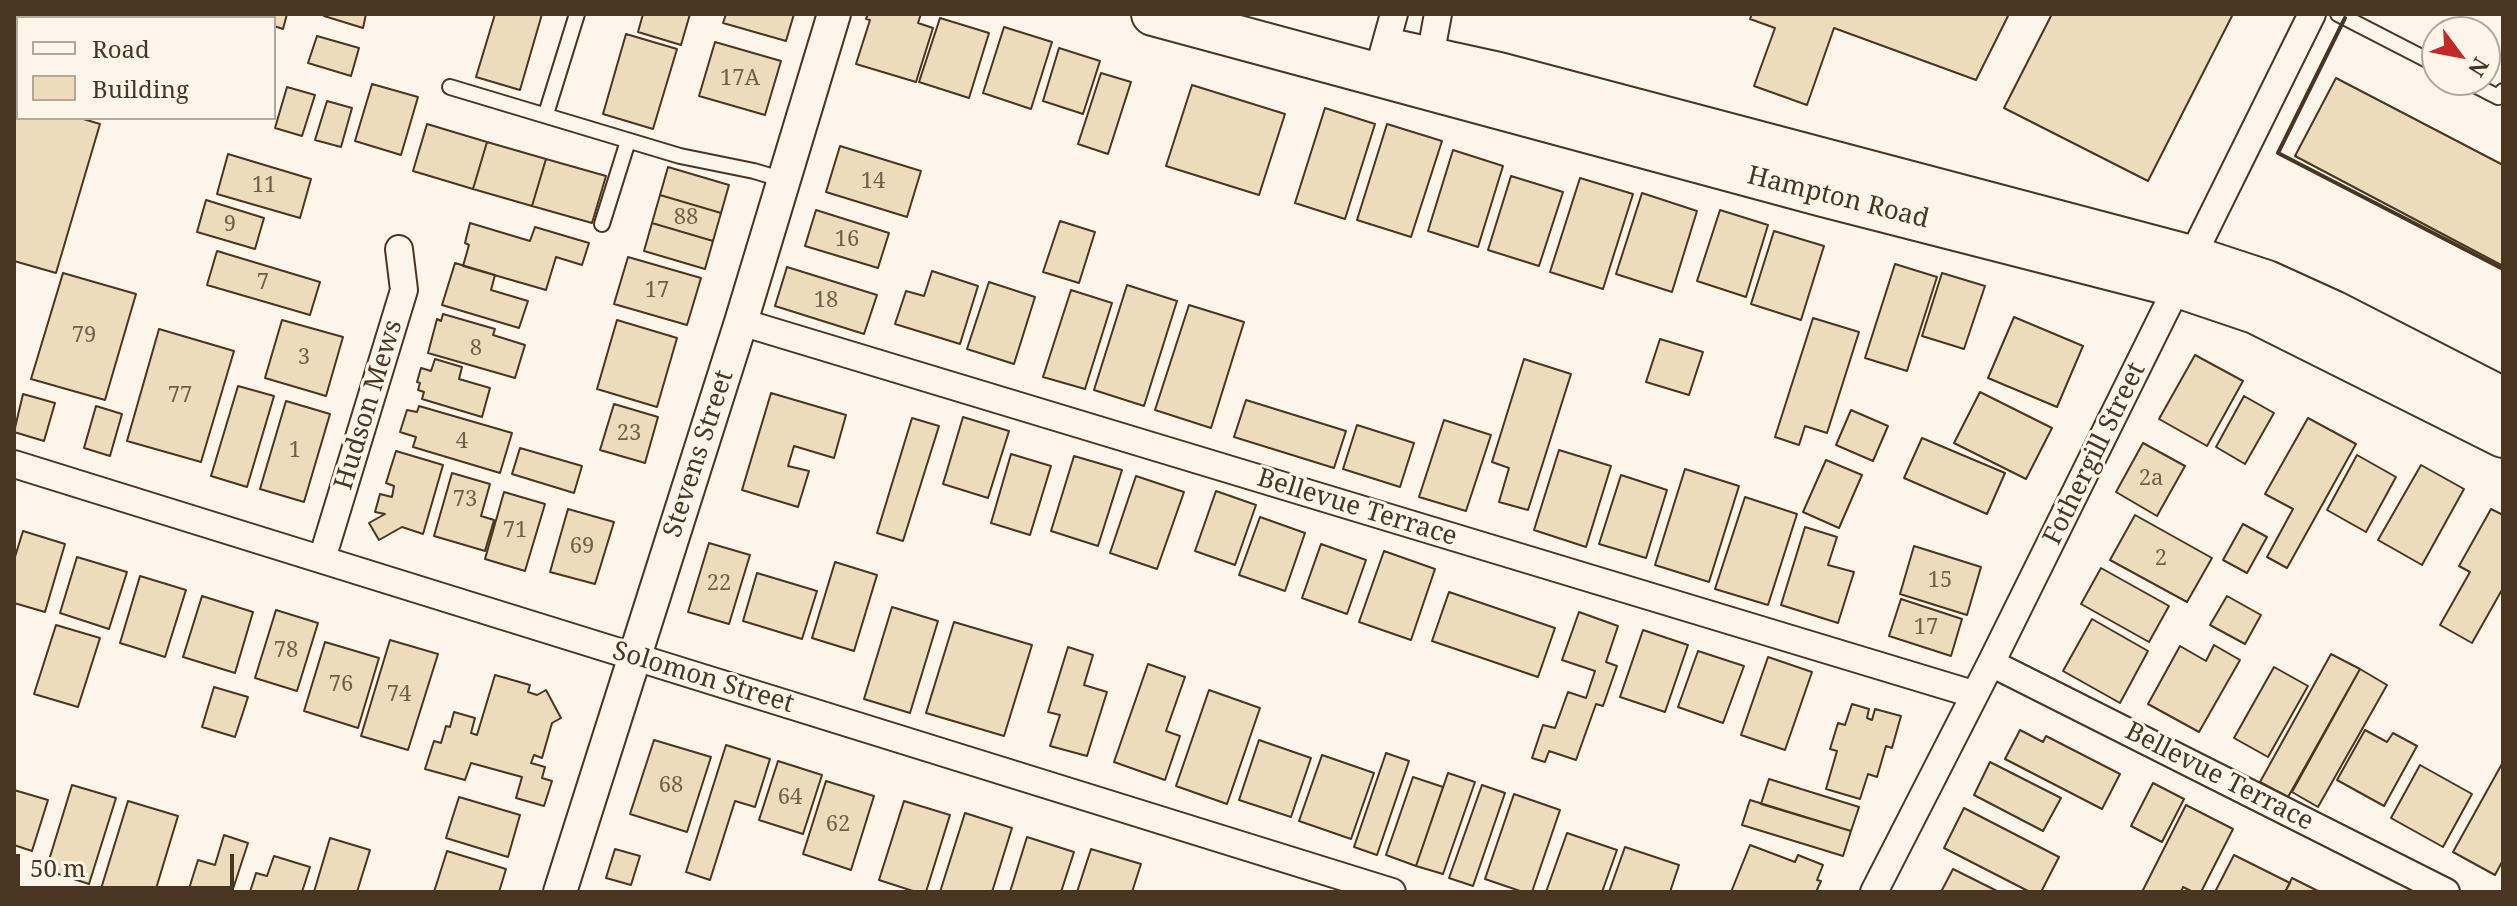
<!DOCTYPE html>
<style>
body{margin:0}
#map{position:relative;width:2517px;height:906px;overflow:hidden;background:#fbf6e9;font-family:"Noto Serif",serif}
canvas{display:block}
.frame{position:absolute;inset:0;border:16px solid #4a3520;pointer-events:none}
.legend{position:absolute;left:16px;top:16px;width:260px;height:104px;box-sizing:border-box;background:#fbf6e9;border:2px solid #b4a999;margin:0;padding:10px 14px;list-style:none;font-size:24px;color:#4a3520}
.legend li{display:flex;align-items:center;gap:16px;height:40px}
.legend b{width:40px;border:2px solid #b4a999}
.north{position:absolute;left:2421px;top:16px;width:80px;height:80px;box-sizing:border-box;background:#fbf6e9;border:2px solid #b4a999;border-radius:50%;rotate:122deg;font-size:22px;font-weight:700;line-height:32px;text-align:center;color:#4a3520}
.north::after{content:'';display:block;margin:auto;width:28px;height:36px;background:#c62828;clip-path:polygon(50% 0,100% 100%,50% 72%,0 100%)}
.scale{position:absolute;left:16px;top:854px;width:218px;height:36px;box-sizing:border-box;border:4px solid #4a3520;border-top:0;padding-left:10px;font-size:24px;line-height:28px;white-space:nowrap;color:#4a3520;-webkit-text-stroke:6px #fbf6e9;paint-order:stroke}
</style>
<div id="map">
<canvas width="2517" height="906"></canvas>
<div class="frame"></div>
<ul class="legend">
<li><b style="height:10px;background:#fbf6e9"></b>Road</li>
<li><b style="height:22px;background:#ecdcbc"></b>Building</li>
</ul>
<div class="north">N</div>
<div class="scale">50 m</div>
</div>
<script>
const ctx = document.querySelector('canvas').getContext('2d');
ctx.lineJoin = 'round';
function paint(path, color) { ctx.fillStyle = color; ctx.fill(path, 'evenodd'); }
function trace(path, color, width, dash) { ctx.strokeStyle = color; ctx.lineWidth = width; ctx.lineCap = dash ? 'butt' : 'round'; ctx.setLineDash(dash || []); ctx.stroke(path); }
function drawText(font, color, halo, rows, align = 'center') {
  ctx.font = font + ' "Noto Serif",serif'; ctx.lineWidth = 6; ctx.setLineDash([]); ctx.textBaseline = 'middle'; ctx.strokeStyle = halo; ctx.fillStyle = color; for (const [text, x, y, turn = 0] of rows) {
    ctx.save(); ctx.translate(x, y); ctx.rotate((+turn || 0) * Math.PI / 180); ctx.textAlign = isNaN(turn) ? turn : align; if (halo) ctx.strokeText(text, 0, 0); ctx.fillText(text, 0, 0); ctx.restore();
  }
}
const building = new Path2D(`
 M21 14H71L70 18H20Z
 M162 14H188L187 18H161Z
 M188 14H215L214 18H187Z
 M215 14H241L240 18H214Z
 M254 14H287L283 29 274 26V18H253Z
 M325 14H366L363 28 324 16Z
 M495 14H542L520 90 476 77Z
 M643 14H690L681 45 638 32Z
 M726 14H794L786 41 723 23Z
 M868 14H921L918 23 933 28 916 82 856 64 870 20 866 19Z
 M1752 14H2009L1976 80 1834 28 1807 105 1754 86 1775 28 1750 19Z
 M2052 14H2233L2148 181 2004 108Z
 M940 18 989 33 969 98 919 82Z
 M18 26V118H80L100 124 56 273 14 261V39Z
 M1004 27 1052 42 1031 109 983 93Z
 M626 34 677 49 653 129 603 114Z
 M317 36 359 48 351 76 308 63Z
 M715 42 781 61 765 115 699 96Z
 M1059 48 1100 61 1083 114 1043 101Z
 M1101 73 1131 82 1108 154 1078 144Z
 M2336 78 2503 165V266L2295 156Z
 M372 84 418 97 401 155 355 141Z
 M1192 85 1285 114 1259 195 1166 166Z
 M287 87 315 95 302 136 275 128Z
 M327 101 352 108 341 147 315 140Z
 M1325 108 1375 124 1345 219 1295 203Z
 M427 124 487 142 473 189 413 171Z
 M1387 124 1442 141 1411 237 1357 220Z
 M487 142 546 159 532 206 473 189Z
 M840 146 921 171 907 217 826 192Z
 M1453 150 1503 166 1478 247 1428 231Z
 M228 154 311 179 300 218 217 194Z
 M546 159 606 176 592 223 532 206Z
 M668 167 729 185 721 213 660 195Z
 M1511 176 1563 192 1539 266 1488 250Z
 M1580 178 1633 194 1603 289 1550 272Z
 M1642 193 1697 211 1672 292 1616 274Z
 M660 195 721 213 713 241 652 223Z
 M206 200 264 218 255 249 197 232Z
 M816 210 889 233 878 268 805 246Z
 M1720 210 1768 225 1746 297 1697 281Z
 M1060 221 1095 232 1079 283 1043 272Z
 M470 223 530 241 535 227 589 243 582 265 556 257 546 290 463 266 469 245 465 243Z
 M652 223 713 241 705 269 644 251Z
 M1774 231 1824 246 1801 320 1751 304Z
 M217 251 320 282 310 315 207 285Z
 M628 257 701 278 687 325 614 304Z
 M455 263 495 275 491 290 528 301 519 328 442 305Z
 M1895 264 1937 277 1907 371 1865 358Z
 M787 267 877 295 864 334 775 306Z
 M932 271 978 286 960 344 895 324 906 291 924 296Z
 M63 273 136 294 105 400 31 379Z
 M1942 273 1985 286 1964 349 1922 336Z
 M989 282 1035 297 1014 364 967 349Z
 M1127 285 1177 301 1144 406 1094 390Z
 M1071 290 1112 303 1085 389 1043 377Z
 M1189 305 1244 322 1211 428 1155 410Z
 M443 314 495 329 493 335 525 345 515 378 428 353 437 319 441 321Z
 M2014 317 2083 346 2057 407 1988 378Z
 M1813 318 1859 332 1827 433 1805 426 1799 445 1775 437Z
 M282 320 343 337 326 396 265 378Z
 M617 320 677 338 657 407 597 389Z
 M159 329 234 351 201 462 127 441Z
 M1660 339 1703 352 1689 395 1646 382Z
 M2195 355 2243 381 2207 446 2159 419Z
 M435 359 462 367 459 379 490 388 482 417 422 399 424 392 418 390 420 383 417 382 421 368 431 371Z
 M1524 359 1571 374 1528 510 1499 502 1509 468 1492 462Z
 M238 386 274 396 247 487 211 476Z
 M1980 392 2052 428 2026 479 1954 443Z
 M771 393 846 415 834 458 794 446 788 466 809 471 798 507 742 490Z
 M23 394 55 403 44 441 14 432Z
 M2244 396 2274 413 2245 464 2216 447Z
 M1246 400 1346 431 1334 468 1234 437Z
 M286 401 330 414 304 502 260 489Z
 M614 404 658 417 645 463 600 450Z
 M96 406 122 414 110 456 84 448Z
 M419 406 512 433 500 473 413 447 416 437 400 432 407 410 417 412Z
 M1851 410 1888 426 1873 461 1836 445Z
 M963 417 1009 431 988 498 943 484Z
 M912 418 939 426 903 541 877 533Z
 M2308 418 2356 444 2287 568 2267 557 2293 509 2265 494Z
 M1444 420 1491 435 1466 511 1419 497Z
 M1357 425 1414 443 1400 487 1343 469Z
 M1922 438 2005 473 1987 514 1904 478Z
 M2143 443 2185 466 2157 516 2116 492Z
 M520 448 582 466 574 493 512 474Z
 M1559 450 1611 466 1586 547 1534 530Z
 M396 451 443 465 423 534 402 527 379 540 369 523 385 514 375 512 380 494 392 497 394 486 386 483Z
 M1011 454 1051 466 1030 535 991 523Z
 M2357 455 2396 477 2366 532 2327 510Z
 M1074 456 1122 470 1098 546 1051 531Z
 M1826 460 1862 475 1839 528 1803 512Z
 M2421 465 2464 489 2422 565 2378 540Z
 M1685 469 1739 486 1709 582 1655 565Z
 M452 473 490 484 481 516 494 520 485 551 434 536Z
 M1621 475 1667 490 1646 558 1599 544Z
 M1136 476 1184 492 1157 569 1110 553Z
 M1216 491 1256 505 1235 565 1195 551Z
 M504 492 545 504 525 571 485 559Z
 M1745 497 1797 514 1768 605 1715 589Z
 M568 509 614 522 595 584 550 572Z
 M2491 509 2503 515V588L2472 643 2440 625 2470 572 2459 566Z
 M2135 515 2212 558 2187 602 2110 560Z
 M1260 517 1305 533 1285 591 1239 575Z
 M2243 524 2267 537 2247 573 2223 560Z
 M1805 527 1837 537 1828 565 1854 572 1838 623 1781 605Z
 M23 531 65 544 45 612 14 603V560Z
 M709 543 750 555 729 624 688 612Z
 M1321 544 1366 560 1347 614 1302 598Z
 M1914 546 1981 567 1967 615 1900 594Z
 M1384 551 1435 569 1411 640 1359 622Z
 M77 557 127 572 109 629 60 613Z
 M835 562 877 575 854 651 812 638Z
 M2101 568 2169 606 2149 642 2081 604Z
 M757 573 817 591 802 639 743 621Z
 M140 576 186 590 165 657 120 643Z
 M1449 592 1555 628 1538 677 1432 641Z
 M202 596 253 612 235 673 183 657Z
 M2227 596 2261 615 2245 644 2210 625Z
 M1901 599 1962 619 1951 656 1889 636Z
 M892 607 938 621 910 713 864 699Z
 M276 610 318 623 297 691 255 678Z
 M1579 612 1618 626 1606 662 1617 666 1603 706 1596 704 1576 760 1549 751 1545 762 1532 758 1543 725 1555 728 1568 692 1586 698 1595 671 1562 660Z
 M2092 619 2148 651 2120 703 2063 671Z
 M954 622 1032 645 1004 736 926 713Z
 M56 625 100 638 78 707 34 694Z
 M1643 630 1688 645 1665 712 1620 697Z
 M390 640 438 654 408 750 361 736Z
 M325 642 379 658 358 728 304 711Z
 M2214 645 2240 660 2199 732 2148 704 2180 646 2206 661Z
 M1068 647 1093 655 1084 685 1107 692 1087 756 1050 746 1060 715 1048 712Z
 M1698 651 1744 666 1723 723 1678 707Z
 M2331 654 2360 669 2288 797 2260 782Z
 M1768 657 1812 672 1785 750 1741 735Z
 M1148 664 1185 677 1166 731 1180 736 1165 780 1114 762Z
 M2274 667 2308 686 2268 757 2234 738Z
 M2360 669 2387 685 2318 807 2292 792Z
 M495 675 530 685 528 692 537 695 546 690 561 718 552 723 542 758 534 755 531 763 545 767 542 778 552 781 544 806 516 798 522 777 471 763 465 780 425 769 434 741 441 743 446 726 450 727 454 712 475 718 471 733 477 735Z
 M214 687 248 697 235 737 202 727Z
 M1209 690 1260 708 1227 804 1176 786Z
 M1852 704 1869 709 1867 718 1872 720 1875 709 1901 716 1892 748 1886 746 1877 777 1868 774 1860 799 1826 789 1837 751 1830 749 1838 723 1845 725Z
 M2020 730 2043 742 2046 736 2120 774 2102 809 2005 759Z
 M2365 730 2387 742 2393 733 2417 746 2384 806 2337 780Z
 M654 740 711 757 687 832 630 814Z
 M1259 740 1311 758 1291 817 1239 800Z
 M726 745 770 759 755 807 735 801 710 880 686 872Z
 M1386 753 1409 761 1377 855 1354 847Z
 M1322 755 1374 773 1351 839 1299 821Z
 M778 761 822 775 803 834 759 820Z
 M1990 762 2061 798 2043 831 1974 795Z
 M2503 762V860L2495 875 2453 852Z
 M2420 765 2472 794 2443 847 2391 818Z
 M1448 773 1475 782 1443 874 1416 866Z
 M1413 777 1443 787 1416 866 1386 855Z
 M1769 779 1859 807 1851 831 1761 804Z
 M826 781 874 796 851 870 803 854Z
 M2153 783 2184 799 2162 842 2131 826Z
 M72 785 116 798 89 884 46 870Z
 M1482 785 1505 793 1473 886 1449 878Z
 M14 790 48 800 32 851 14 845Z
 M1514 794 1560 810 1532 892H1523L1485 879Z
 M459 797 520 815 508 857 446 838Z
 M1750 800 1851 831 1843 856 1742 825Z
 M128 801 178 816 155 892H100Z
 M904 801 950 815 926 892H916L879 880Z
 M2186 805 2233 829 2201 892H2193L2183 887 2181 892H2142Z
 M1964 808 2059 857 2041 892H2030L1944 848Z
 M965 813 1012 828 992 892H940Z
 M1567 833 1617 850 1602 892H1546Z
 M224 835 248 843 232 892H188L198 860 215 865Z
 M1027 837 1074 852 1061 892H1010Z
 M330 838 370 850 357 892H314Z
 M1750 845 1795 862 1798 855 1823 865 1817 880 1821 881 1816 892H1731Z
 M1625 847 1679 865 1670 892H1609Z
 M615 849 640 856 631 885 606 878Z
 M1091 849 1141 864 1132 892H1077Z
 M447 851 506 869 499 892H434Z
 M2234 855 2290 883 2285 892H2215Z
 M274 856 310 867 302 892H250L256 873 267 876Z
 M1953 869 1999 892H1941Z
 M2292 878 2320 892H2285Z`);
paint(building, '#ecdcbc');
trace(building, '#4a3520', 2);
const service = new Path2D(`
 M2338 14 2437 65
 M2465 80 2498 97 2503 91
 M450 87 680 156 754 171 784 180
 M546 114 577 14
 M602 224 628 141`);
const minor = new Path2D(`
 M1380 64 1394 14
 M1427 73 1438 14
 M741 322 1973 694
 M14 464 1392 892
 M322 559 404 290 399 249
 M1991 663 2446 892
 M1874 892 1991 663 2312 14`);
const tertiary = new Path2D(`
 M560 892 741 322 834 14`);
const primary = new Path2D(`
 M1153 14 1823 195 2178 286 2255 312 2503 436
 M1394 51 1499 74 2191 257 2267 282 2333 312 2503 399`);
trace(service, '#4a3520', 18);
trace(minor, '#4a3520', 30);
trace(tertiary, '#4a3520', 36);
trace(primary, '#4a3520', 46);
trace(service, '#fbf6e9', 14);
trace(minor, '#fbf6e9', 26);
trace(tertiary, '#fbf6e9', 32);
trace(primary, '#fbf6e9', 42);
trace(new Path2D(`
 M2345 18 2278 153 2503 269`), '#4a3520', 4);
drawText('22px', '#725f47', null, [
 ["17A",740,79],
 ["14",873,182],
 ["11",264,186],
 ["88",686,218],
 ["9",230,225],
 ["16",847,240],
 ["7",263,283],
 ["17",657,291],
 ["18",826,301],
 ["79",84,336],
 ["8",476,349],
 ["3",304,358],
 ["77",180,396],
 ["23",629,434],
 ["4",462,442],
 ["1",295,451],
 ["2a",2151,479],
 ["73",465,500],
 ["71",515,531],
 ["69",582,547],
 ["2",2161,559],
 ["15",1940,581],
 ["22",719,584],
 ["17",1926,628],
 ["78",286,651],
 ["76",341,685],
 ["74",399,695],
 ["68",671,786],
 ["64",790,798],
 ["62",838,825]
]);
drawText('26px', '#4a3520', '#fbf6e9', [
 ["Hampton Road",1838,198,14],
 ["Hudson Mews",369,405,-73],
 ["Stevens Street",699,454,-72],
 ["Fothergill Street",2095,454,-64],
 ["Bellevue Terrace",1357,508,17],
 ["Solomon Street",703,678,17],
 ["Bellevue Terrace",2219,777,27]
]);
</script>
